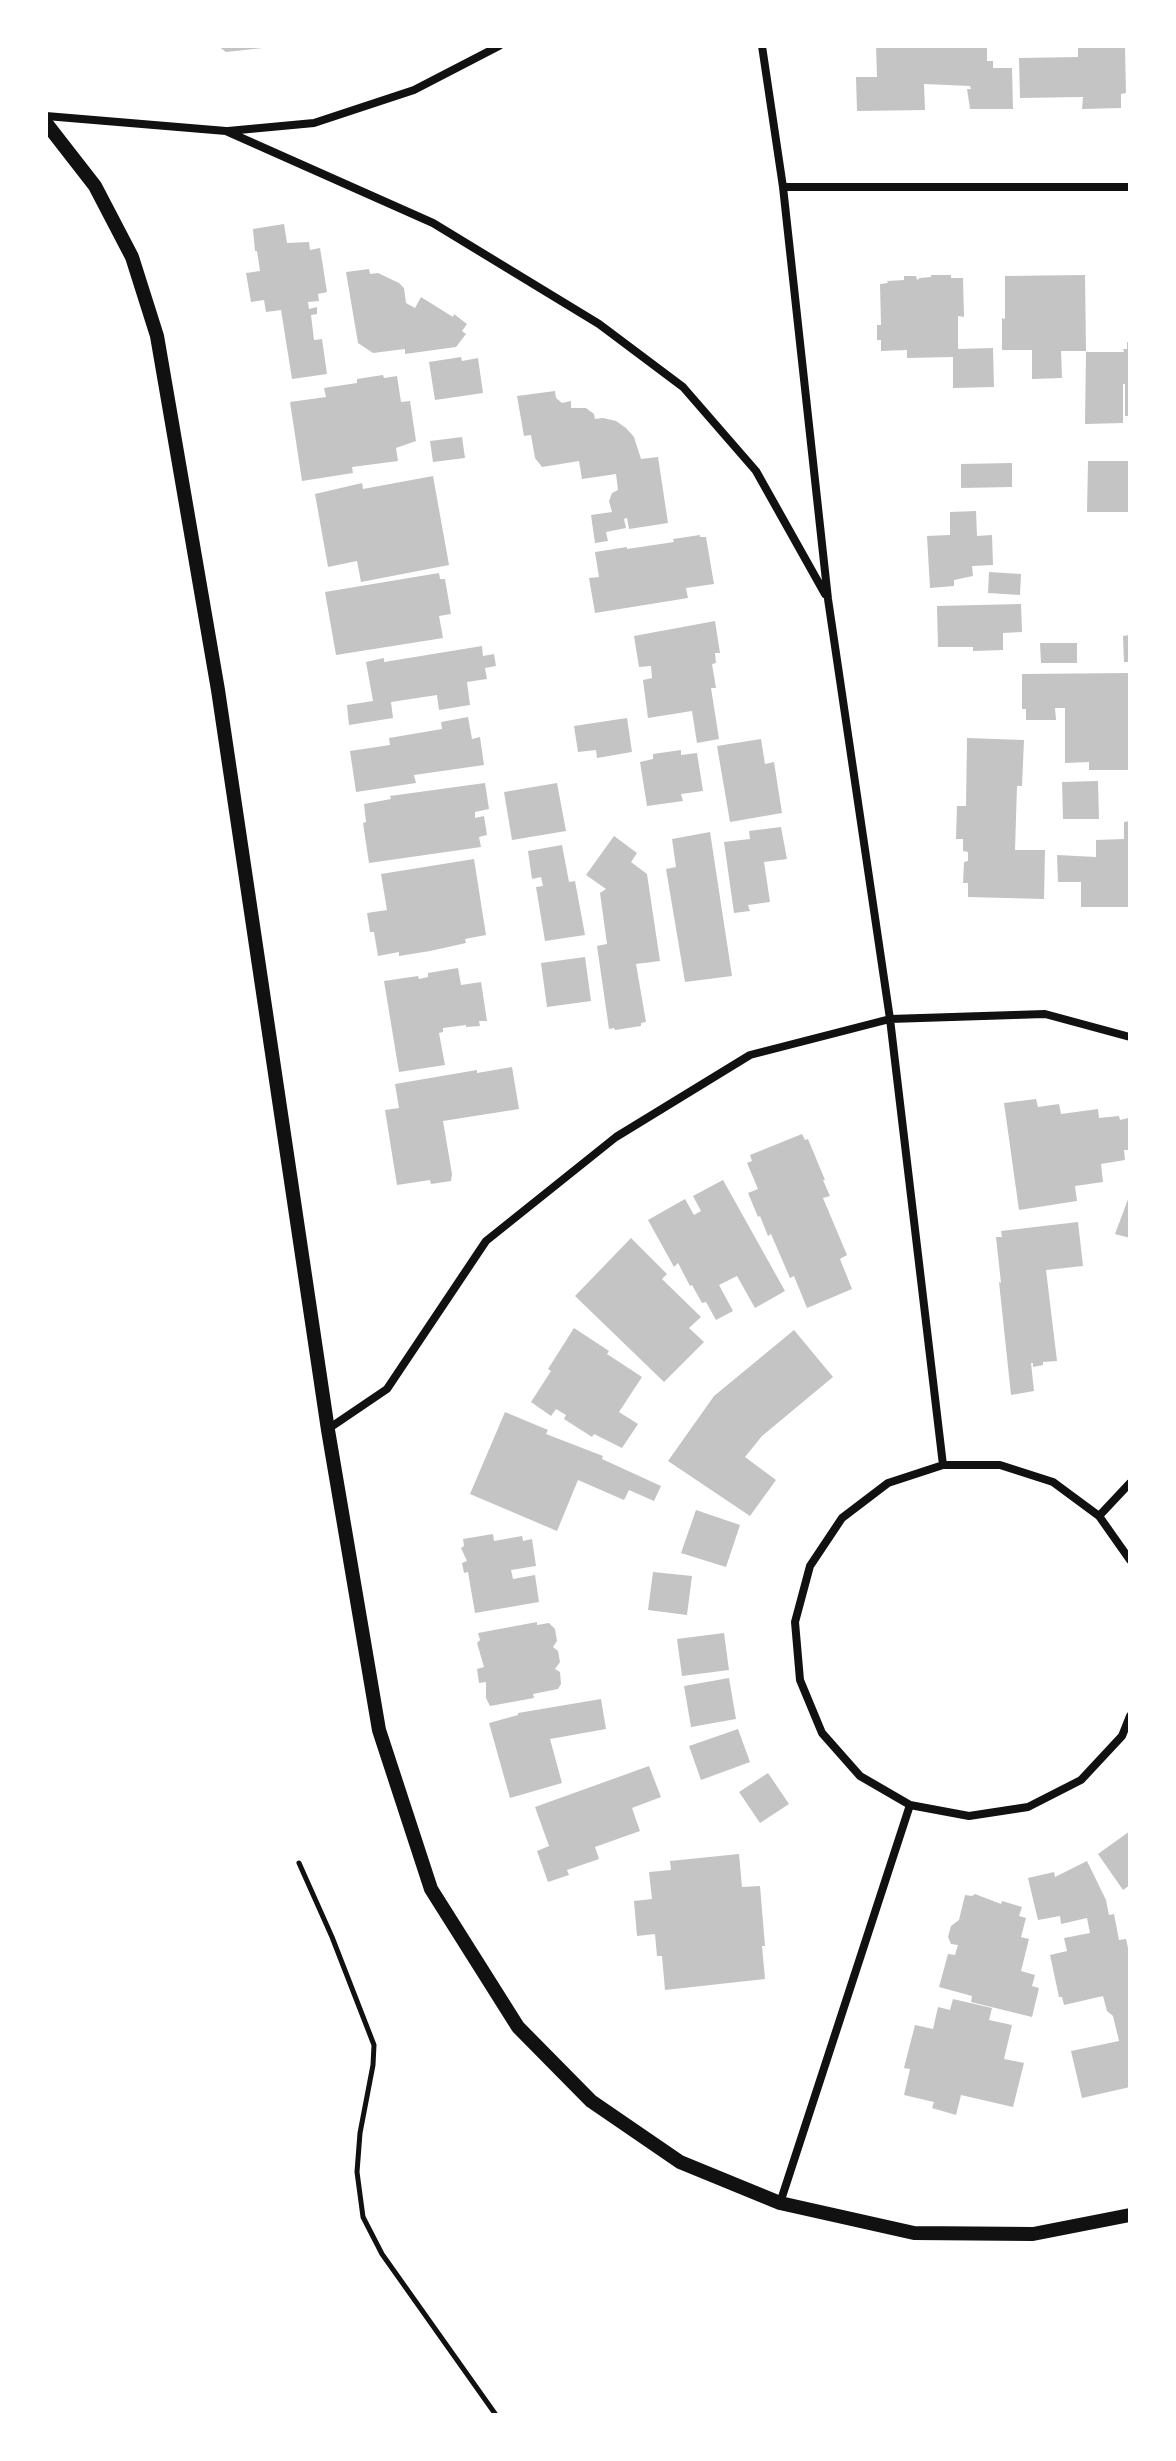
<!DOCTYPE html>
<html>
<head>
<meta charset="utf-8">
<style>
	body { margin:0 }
	#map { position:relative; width:1176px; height:2461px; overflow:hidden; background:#fff; font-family:"Exo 2",sans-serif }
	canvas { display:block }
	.frame { position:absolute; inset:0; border:48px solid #fff; pointer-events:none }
</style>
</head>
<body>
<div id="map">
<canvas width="1176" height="2461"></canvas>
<div class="frame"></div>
</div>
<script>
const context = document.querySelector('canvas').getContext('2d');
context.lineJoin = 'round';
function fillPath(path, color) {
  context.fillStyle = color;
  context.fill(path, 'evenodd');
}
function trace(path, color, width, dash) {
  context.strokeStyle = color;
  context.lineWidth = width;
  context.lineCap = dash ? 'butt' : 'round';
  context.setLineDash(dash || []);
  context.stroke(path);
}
fillPath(new Path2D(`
	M 218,46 L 263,46 L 263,48 L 226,52 Z
	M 876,46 L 987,46 L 987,61 L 993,61 L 993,68 L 1012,68 L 1013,109 L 970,109 L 967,89 L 971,89 L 970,86 L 924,84 L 925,110 L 857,111 L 856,77 L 877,77 Z
	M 1078,46 L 1125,46 L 1126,93 L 1121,94 L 1121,108 L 1082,109 L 1083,97 L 1020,98 L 1019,58 L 1078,57 Z
	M 284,224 L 287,243 L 309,242 L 310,250 L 320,248 L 327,292 L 318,294 L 319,301 L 308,302 L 309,309 L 317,307 L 317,314 L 311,315 L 314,340 L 322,339 L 327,374 L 292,379 L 281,310 L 266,312 L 264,300 L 251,302 L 246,273 L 260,271 L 257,251 L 255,251 L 253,229 Z
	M 369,269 L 370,274 L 378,273 L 399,283 L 404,288 L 406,303 L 415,308 L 421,297 L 453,317 L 454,314 L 467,324 L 462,331 L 466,334 L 456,347 L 405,354 L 405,349 L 373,353 L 358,343 L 346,272 Z
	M 931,275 L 951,275 L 951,278 L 963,278 L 964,317 L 958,316 L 958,349 L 993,348 L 994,387 L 953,388 L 953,357 L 907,358 L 907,350 L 881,351 L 881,340 L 877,340 L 877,325 L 881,325 L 880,284 L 888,283 L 887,281 L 904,280 L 904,276 L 916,276 L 917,280 L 920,278 L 931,277 Z
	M 1085,275 L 1086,351 L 1061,351 L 1062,378 L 1032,379 L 1032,350 L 1002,350 L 1002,318 L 1005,319 L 1005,276 Z
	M 1127,342 L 1130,342 L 1130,416 L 1125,416 L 1125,384 L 1123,384 L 1123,423 L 1085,424 L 1086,352 L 1124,352 L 1123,349 L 1127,349 Z
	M 461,357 L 462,361 L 478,358 L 483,393 L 435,400 L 429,362 Z
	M 383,375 L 384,378 L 397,376 L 401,402 L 410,401 L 416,441 L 396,448 L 398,461 L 352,467 L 353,473 L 302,481 L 290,402 L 326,397 L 324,388 L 357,383 L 357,379 Z
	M 555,391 L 556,398 L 562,403 L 571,401 L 571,408 L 586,408 L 594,414 L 595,419 L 603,418 L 616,421 L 626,428 L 634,437 L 641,459 L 658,457 L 668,523 L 629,529 L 627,518 L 624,519 L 626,528 L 606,532 L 608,541 L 595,543 L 591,515 L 612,512 L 609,501 L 612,493 L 618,490 L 616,474 L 582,479 L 579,461 L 542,467 L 535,458 L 531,435 L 524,436 L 517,396 Z
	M 462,437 L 465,458 L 433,462 L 430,441 Z
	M 1088,461 L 1130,461 L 1130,512 L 1087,512 Z
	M 1012,463 L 1012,487 L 961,488 L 961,464 Z
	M 433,476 L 449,565 L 361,582 L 357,561 L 328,567 L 315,494 L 362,483 L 363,489 Z
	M 976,511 L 977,536 L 992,535 L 993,565 L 972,566 L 973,576 L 954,580 L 954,586 L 930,588 L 927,536 L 950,535 L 950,512 Z
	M 700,535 L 700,537 L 706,537 L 714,584 L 686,588 L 688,598 L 595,613 L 589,578 L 599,577 L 595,552 L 627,547 L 627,549 L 674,542 L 673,539 Z
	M 989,572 L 1021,574 L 1020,595 L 988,593 Z
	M 439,573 L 440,579 L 445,579 L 451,614 L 439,616 L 443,638 L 336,655 L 325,592 Z
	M 1021,604 L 1022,632 L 1003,633 L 1003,650 L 973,651 L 973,647 L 938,647 L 937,606 Z
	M 715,621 L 720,653 L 715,653 L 716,663 L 712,664 L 716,688 L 711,688 L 719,739 L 697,743 L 692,711 L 648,718 L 643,680 L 652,678 L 651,666 L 639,667 L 634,636 Z
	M 1130,635 L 1130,662 L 1124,662 L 1123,636 Z
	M 1040,643 L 1077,643 L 1077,663 L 1041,663 Z
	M 482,646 L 483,656 L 494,654 L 496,666 L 485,668 L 487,679 L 467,682 L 470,705 L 439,710 L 437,695 L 391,702 L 393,718 L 349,725 L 347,705 L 373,701 L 366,662 L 384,658 L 384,662 Z
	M 1130,673 L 1130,770 L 1089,770 L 1089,762 L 1065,763 L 1065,708 L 1055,708 L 1056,720 L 1026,720 L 1026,709 L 1022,709 L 1022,674 Z
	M 468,717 L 472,739 L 480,737 L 484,765 L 414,775 L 416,783 L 356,792 L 350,751 L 390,745 L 389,738 L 442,729 L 441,722 Z
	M 627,718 L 632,752 L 597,758 L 596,750 L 578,752 L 574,726 Z
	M 967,738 L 1024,740 L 1022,786 L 1017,786 L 1015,850 L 1045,850 L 1044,899 L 968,897 L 968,883 L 963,883 L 964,862 L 968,861 L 968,852 L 963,851 L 963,839 L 956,839 L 957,806 L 966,806 Z
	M 761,739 L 765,764 L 774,762 L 782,813 L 730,822 L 717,746 Z
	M 681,750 L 681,755 L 697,753 L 703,791 L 681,794 L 683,801 L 647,806 L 640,762 L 653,759 L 653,754 Z
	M 1098,781 L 1099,819 L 1063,819 L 1062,782 Z
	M 485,783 L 489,809 L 475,812 L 475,818 L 484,816 L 487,835 L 479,837 L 481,847 L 369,863 L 363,823 L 366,822 L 364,804 L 391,799 L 390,796 Z
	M 557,783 L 566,831 L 512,840 L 504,792 Z
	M 1130,821 L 1130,907 L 1081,907 L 1081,882 L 1058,882 L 1057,855 L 1096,857 L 1096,840 L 1124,839 L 1124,822 Z
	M 781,827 L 787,859 L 764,862 L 770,902 L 748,905 L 750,911 L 734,913 L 724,842 L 750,839 L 749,831 Z
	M 710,832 L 732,976 L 685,982 L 666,869 L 676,867 L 672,839 Z
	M 614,836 L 637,853 L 631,862 L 647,874 L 660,961 L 636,964 L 646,1022 L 641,1023 L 641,1026 L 615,1030 L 614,1028 L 609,1029 L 597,946 L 607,944 L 600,893 L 606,889 L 586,875 Z
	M 562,845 L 569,882 L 575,881 L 585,935 L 545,941 L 536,887 L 543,886 L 541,877 L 532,879 L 528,851 Z
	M 474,859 L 486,935 L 465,939 L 466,943 L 430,951 L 399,956 L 399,952 L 378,956 L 374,932 L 370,932 L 367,913 L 387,910 L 381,874 Z
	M 585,957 L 591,1001 L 547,1007 L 541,963 Z
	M 458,968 L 461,985 L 481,982 L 487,1021 L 479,1021 L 480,1026 L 466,1027 L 466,1025 L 443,1028 L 443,1032 L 439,1033 L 445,1065 L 399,1072 L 384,981 L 418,976 L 419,979 L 428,977 L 428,973 Z
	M 512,1067 L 519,1109 L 443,1121 L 452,1174 L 451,1181 L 431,1184 L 430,1180 L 397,1185 L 385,1110 L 399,1108 L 395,1084 L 477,1070 L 477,1073 Z
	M 1036,1099 L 1038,1107 L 1059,1104 L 1061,1114 L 1098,1109 L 1099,1118 L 1119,1116 L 1120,1120 L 1128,1118 L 1130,1150 L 1124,1150 L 1125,1160 L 1101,1164 L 1103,1182 L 1075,1186 L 1077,1201 L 1019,1210 L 1004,1103 Z
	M 802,1134 L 805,1140 L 808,1139 L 825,1180 L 823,1180 L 830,1196 L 823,1198 L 847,1255 L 840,1259 L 852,1289 L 807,1308 L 794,1276 L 790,1278 L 771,1234 L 768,1236 L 760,1216 L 758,1217 L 748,1193 L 758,1189 L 747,1163 L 752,1161 L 750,1155 Z
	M 723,1180 L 785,1291 L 755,1308 L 737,1276 L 719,1285 L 733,1311 L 716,1320 L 706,1302 L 702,1303 L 692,1285 L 690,1286 L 678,1263 L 674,1267 L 648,1220 L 685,1199 L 694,1215 L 701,1211 L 693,1196 Z
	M 1130,1194 L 1130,1238 L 1115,1234 Z
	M 1078,1222 L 1083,1266 L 1046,1270 L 1057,1361 L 1043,1362 L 1043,1365 L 1033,1367 L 1033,1363 L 1031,1363 L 1034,1391 L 1011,1395 L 999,1282 L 1001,1283 L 996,1237 L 1002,1237 L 1001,1231 Z
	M 631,1238 L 667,1274 L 662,1279 L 701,1317 L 689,1328 L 704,1342 L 664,1382 L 575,1296 Z
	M 574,1328 L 609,1351 L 607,1354 L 642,1377 L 619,1412 L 638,1424 L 622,1448 L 594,1434 L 592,1437 L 564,1419 L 566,1415 L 556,1409 L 551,1416 L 531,1402 L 551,1371 L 548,1369 Z
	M 794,1330 L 833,1377 L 762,1436 L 745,1457 L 776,1480 L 750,1516 L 668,1461 L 714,1396 Z
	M 505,1412 L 548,1430 L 546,1434 L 603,1456 L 602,1459 L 661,1486 L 654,1501 L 629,1490 L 624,1500 L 578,1480 L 557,1531 L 470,1494 Z
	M 696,1510 L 740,1525 L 726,1567 L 681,1553 Z
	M 493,1534 L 494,1541 L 522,1536 L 523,1541 L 532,1539 L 536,1566 L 511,1570 L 513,1579 L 535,1575 L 539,1602 L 475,1613 L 468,1572 L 464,1573 L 462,1563 L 467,1561 L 461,1548 L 464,1546 L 463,1539 Z
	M 653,1572 L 692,1576 L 687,1615 L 648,1610 Z
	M 537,1622 L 537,1625 L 549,1623 L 555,1629 L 557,1641 L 553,1647 L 558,1651 L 560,1662 L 555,1669 L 560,1672 L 561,1684 L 558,1689 L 533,1694 L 534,1698 L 490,1706 L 486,1698 L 486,1682 L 479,1683 L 477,1669 L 484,1667 L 477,1643 L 480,1640 L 478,1633 Z
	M 724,1633 L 729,1670 L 682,1676 L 677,1639 Z
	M 729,1678 L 736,1719 L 691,1727 L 684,1686 Z
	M 601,1699 L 606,1729 L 550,1739 L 562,1783 L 510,1798 L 489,1723 L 518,1715 L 518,1713 Z
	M 738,1729 L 750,1762 L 701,1780 L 689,1746 Z
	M 649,1766 L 661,1797 L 632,1808 L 640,1831 L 595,1847 L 599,1859 L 567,1870 L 569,1875 L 548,1882 L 537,1851 L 549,1846 L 535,1807 Z
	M 768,1773 L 789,1804 L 760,1823 L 739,1792 Z
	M 1130,1831 L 1130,1885 L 1123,1890 L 1098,1854 Z
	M 739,1854 L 742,1887 L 760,1886 L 765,1946 L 762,1946 L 765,1979 L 665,1990 L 662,1956 L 657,1956 L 655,1934 L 637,1936 L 634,1901 L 652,1899 L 649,1872 L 671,1870 L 670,1861 Z
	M 1087,1861 L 1106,1900 L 1109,1915 L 1114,1914 L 1119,1940 L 1126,1939 L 1130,1957 L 1130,2087 L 1082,2098 L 1071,2051 L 1119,2041 L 1113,2016 L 1107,2011 L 1103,1996 L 1064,2005 L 1062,1997 L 1059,1997 L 1050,1955 L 1067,1951 L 1064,1938 L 1090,1933 L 1087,1918 L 1061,1924 L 1060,1916 L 1038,1920 L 1028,1878 L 1054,1872 L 1055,1877 Z
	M 975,1894 L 1001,1904 L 1002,1901 L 1022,1907 L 1019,1916 L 1026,1918 L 1021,1937 L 1029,1939 L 1021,1971 L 1035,1975 L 1032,1986 L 1039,1988 L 1032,2017 L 971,2002 L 972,1996 L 939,1987 L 948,1954 L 955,1955 L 958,1945 L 951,1944 L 948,1937 L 951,1926 L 959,1920 L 965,1895 L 972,1896 Z
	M 953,1999 L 992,2008 L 989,2020 L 1012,2025 L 1004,2059 L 1024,2063 L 1013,2107 L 961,2095 L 956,2115 L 932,2108 L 934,2102 L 904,2095 L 910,2069 L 904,2068 L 915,2025 L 933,2029 L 938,2007 L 950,2010 Z`), '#c4c4c4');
trace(new Path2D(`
	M 299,1863 L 332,1937 L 374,2045 L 373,2065 L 360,2133 L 357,2172 L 363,2217 L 382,2254 L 496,2415`), '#111', 5);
trace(new Path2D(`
	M 762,46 L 783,187 L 828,599 L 890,1019 L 943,1465
	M 46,116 L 226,131 L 433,223 L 599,324 L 683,387 L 756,471 L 825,594
	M 228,131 L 314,123 L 414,90 L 499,46
	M 783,187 L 1130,187
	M 328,1429 L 387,1389 L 486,1241 L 616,1137 L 750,1055 L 890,1019 L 1045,1014 L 1130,1037
	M 1099,1516 L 1130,1483
	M 1130,1560 L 1099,1516 L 1053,1482 L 1000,1465 L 943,1465 L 888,1483 L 842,1518 L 810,1566 L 795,1622 L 800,1680 L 822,1733 L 860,1776 L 910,1805 L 969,1816 L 1028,1807 L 1081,1780 L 1122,1736 L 1130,1716
	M 780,2203 L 910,1805`), '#111', 8);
trace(new Path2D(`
	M 46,123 L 95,186 L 132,257 L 157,336 L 218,690 L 328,1430 L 379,1730 L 431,1889 L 518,2027 L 591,2101 L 680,2162 L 780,2203 L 914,2233 L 1033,2234 L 1130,2215`), '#111', 14);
</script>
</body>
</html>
